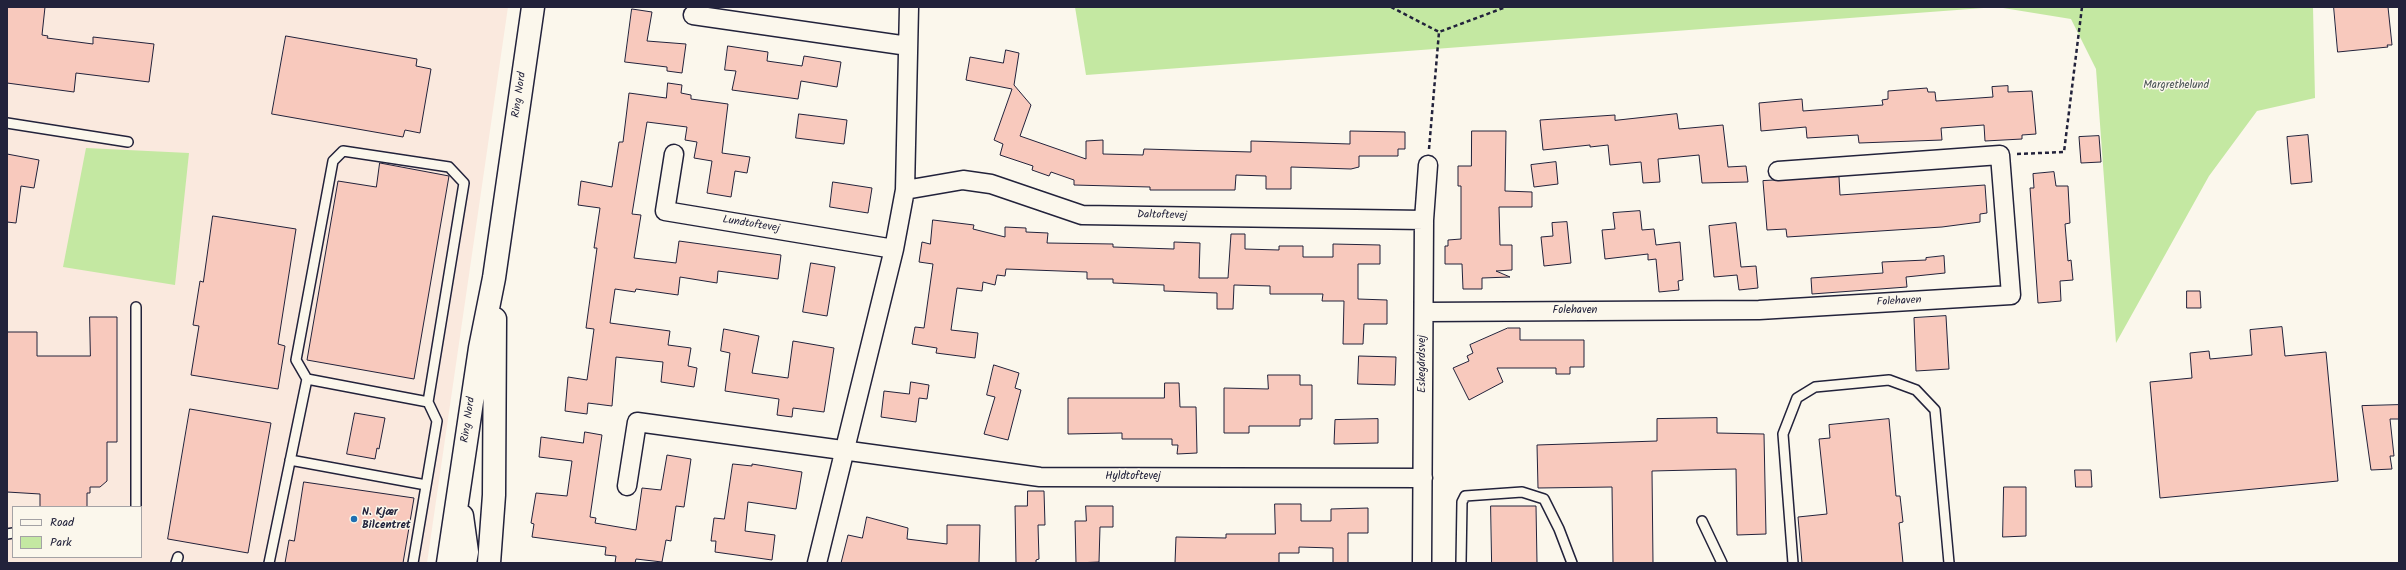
<!DOCTYPE html>
<html>
<head>
<meta charset="utf-8">
<style>
	body { margin:0 }
	#map { position:relative; width:2406px; height:570px; overflow:hidden; background:#fbf7ec; font-family:Kalam,sans-serif }
	canvas { display:block }
	.frame { position:absolute; inset:0; border:8px solid #22223b; pointer-events:none }
	.legend { position:absolute; left:12px; top:506px; width:130px; height:52px; box-sizing:border-box; background:#fbf7ec; border:1px solid #a4a2a5; margin:0; padding:5px 7px; list-style:none; font-size:12px; color:#22223b }
	.legend li { display:flex; align-items:center; gap:8px; height:20px }
	.legend b { width:20px; border:1px solid #a4a2a5 }
</style>
</head>
<body>
<div id="map">
<canvas width="2406" height="570"></canvas>
<div class="frame"></div>
<ul class="legend">
<li><b style="height:5px;background:#fbf7ec"></b>Road</li>
<li><b style="height:11px;background:#c4e8a2"></b>Park</li>
</ul>
</div>
<script>
const context = document.querySelector('canvas').getContext('2d');
context.lineJoin = 'round';
function fillPath(path, color) {
  context.fillStyle = color;
  context.fill(path, 'evenodd');
}
function trace(path, color, width, dash) {
  context.strokeStyle = color;
  context.lineWidth = width;
  context.lineCap = dash ? 'butt' : 'round';
  context.setLineDash(dash || []);
  context.stroke(path);
}
function write(font, color, halo, rows, align = 'center') {
  context.font = font + ' Kalam,sans-serif';
  context.lineWidth = 3;
  context.setLineDash([]);
  context.textBaseline = 'middle';
  context.strokeStyle = halo;
  context.fillStyle = color;
  for (const [text, x, y, turn = 0] of rows) {
    context.save();
    context.translate(x, y);
    context.rotate((+turn || 0) * Math.PI / 180);
    context.textAlign = isNaN(turn) ? turn : align;
    if (halo) context.strokeText(text, 0, 0);
    context.fillText(text, 0, 0);
    context.restore();
  }
}
fillPath(new Path2D(`
	M 7,7 L 508,7 L 427,563 L 7,563 ZM 13,507 L 141,507 L 141,557 L 13,557 Z`), '#fae9de');
fillPath(new Path2D(`
	M 1075,7 L 1997,7 L 1086,75 Z
	M 1997,7 L 2313,7 L 2315,98 L 2257,111 L 2209,176 L 2116,343 L 2096,69 L 2071,19 Z
	M 86,148 L 189,153 L 175,285 L 63,267 Z`), '#c4e8a2');
const building = new Path2D(`
	M 7,7 L 45,7 L 42,35 L 48,36 L 47,38 L 93,44 L 93,37 L 154,44 L 149,82 L 76,73 L 74,92 L 7,83 Z
	M 2334,7 L 2388,7 L 2392,45 L 2387,45 L 2388,47 L 2338,52 Z
	M 632,9 L 652,12 L 647,41 L 686,44 L 682,73 L 667,71 L 667,67 L 625,62 Z
	M 286,36 L 417,59 L 416,66 L 431,69 L 420,133 L 405,130 L 403,137 L 272,114 Z
	M 728,46 L 768,52 L 767,61 L 802,66 L 804,56 L 841,62 L 837,87 L 801,81 L 798,99 L 732,90 L 736,71 L 725,70 Z
	M 1006,50 L 1019,53 L 1014,85 L 1031,105 L 1020,136 L 1086,159 L 1086,141 L 1103,140 L 1103,154 L 1143,155 L 1144,149 L 1251,152 L 1251,141 L 1350,144 L 1350,131 L 1405,132 L 1405,149 L 1398,149 L 1398,156 L 1359,156 L 1359,167 L 1351,169 L 1291,167 L 1291,189 L 1266,189 L 1266,176 L 1236,175 L 1235,190 L 1150,190 L 1150,187 L 1074,185 L 1074,180 L 1051,172 L 1049,176 L 1032,170 L 1033,166 L 1000,155 L 1003,144 L 994,140 L 1012,89 L 966,80 L 970,57 L 1003,63 Z
	M 668,83 L 682,85 L 681,93 L 691,95 L 691,99 L 728,104 L 722,153 L 750,157 L 747,173 L 735,171 L 731,197 L 707,193 L 712,161 L 694,158 L 697,142 L 685,140 L 687,127 L 647,122 L 632,214 L 641,215 L 634,258 L 676,263 L 679,241 L 781,255 L 778,279 L 718,271 L 717,283 L 680,277 L 678,295 L 636,289 L 635,292 L 615,289 L 610,323 L 670,331 L 668,345 L 691,348 L 688,366 L 697,368 L 694,387 L 661,382 L 663,362 L 616,357 L 612,406 L 588,403 L 587,414 L 565,411 L 568,377 L 587,380 L 594,329 L 586,328 L 597,248 L 594,248 L 600,208 L 578,205 L 581,181 L 612,187 L 619,142 L 623,142 L 629,93 L 666,98 Z
	M 2008,86 L 2008,92 L 2032,91 L 2036,134 L 2022,135 L 2022,139 L 1985,141 L 1984,125 L 1941,128 L 1942,140 L 1859,143 L 1858,135 L 1807,138 L 1806,127 L 1761,131 L 1759,103 L 1802,99 L 1803,111 L 1883,105 L 1882,100 L 1888,99 L 1888,91 L 1927,88 L 1928,92 L 1935,92 L 1936,101 L 1993,97 L 1992,87 Z
	M 799,114 L 847,120 L 844,144 L 796,138 Z
	M 1677,114 L 1679,129 L 1723,125 L 1728,167 L 1746,166 L 1748,182 L 1702,183 L 1699,155 L 1658,159 L 1660,182 L 1643,183 L 1641,162 L 1610,165 L 1608,145 L 1590,147 L 1590,145 L 1543,150 L 1540,120 L 1615,115 L 1615,120 Z
	M 1472,131 L 1506,131 L 1505,191 L 1532,192 L 1532,207 L 1499,207 L 1500,245 L 1512,245 L 1512,270 L 1496,271 L 1510,277 L 1482,278 L 1482,289 L 1463,289 L 1462,264 L 1445,264 L 1445,246 L 1448,246 L 1448,240 L 1461,239 L 1461,186 L 1458,186 L 1458,166 L 1471,166 Z
	M 2308,135 L 2312,182 L 2291,184 L 2287,137 Z
	M 2099,136 L 2101,162 L 2081,163 L 2079,137 Z
	M 7,154 L 39,160 L 34,188 L 21,186 L 16,223 L 7,222 Z
	M 1556,162 L 1558,184 L 1534,187 L 1531,165 Z
	M 380,163 L 449,176 L 414,379 L 307,360 L 338,181 L 376,187 Z
	M 2054,172 L 2056,186 L 2068,186 L 2070,223 L 2065,224 L 2068,261 L 2071,260 L 2073,280 L 2060,281 L 2061,301 L 2038,303 L 2030,188 L 2034,188 L 2033,174 Z
	M 1839,177 L 1840,195 L 1985,185 L 1987,213 L 1980,214 L 1980,222 L 1942,227 L 1787,237 L 1786,229 L 1767,230 L 1763,181 Z
	M 833,182 L 872,188 L 868,213 L 830,207 Z
	M 1640,211 L 1642,230 L 1654,229 L 1656,245 L 1680,242 L 1683,280 L 1678,281 L 1679,290 L 1659,292 L 1656,259 L 1648,260 L 1648,254 L 1605,259 L 1602,230 L 1615,229 L 1613,213 Z
	M 213,216 L 296,229 L 278,344 L 285,346 L 278,389 L 191,375 L 199,326 L 193,325 L 200,281 L 203,282 Z
	M 933,220 L 974,225 L 973,229 L 1005,237 L 1005,227 L 1026,228 L 1026,232 L 1048,233 L 1047,243 L 1113,244 L 1113,247 L 1174,249 L 1174,242 L 1200,243 L 1199,278 L 1228,278 L 1231,234 L 1245,234 L 1245,249 L 1279,250 L 1279,246 L 1303,246 L 1303,257 L 1333,257 L 1333,244 L 1380,245 L 1380,264 L 1358,264 L 1358,299 L 1387,300 L 1387,324 L 1364,324 L 1363,344 L 1343,344 L 1344,301 L 1322,301 L 1323,294 L 1270,294 L 1270,286 L 1234,285 L 1233,309 L 1217,309 L 1217,293 L 1164,291 L 1164,285 L 1113,283 L 1113,279 L 1087,279 L 1087,272 L 1006,269 L 1005,276 L 997,275 L 995,285 L 983,282 L 982,291 L 957,288 L 951,330 L 978,333 L 975,358 L 936,353 L 937,348 L 912,344 L 915,327 L 924,328 L 933,264 L 919,262 L 922,242 L 930,244 Z
	M 1567,222 L 1571,263 L 1544,266 L 1541,237 L 1553,236 L 1552,223 Z
	M 1736,223 L 1741,267 L 1756,266 L 1758,288 L 1739,290 L 1737,275 L 1714,277 L 1709,226 Z
	M 1944,256 L 1945,273 L 1906,277 L 1907,287 L 1812,294 L 1811,278 L 1883,273 L 1882,262 L 1926,260 L 1926,258 Z
	M 811,263 L 835,267 L 827,316 L 803,312 Z
	M 2187,291 L 2200,291 L 2201,308 L 2187,308 Z
	M 1946,316 L 1949,369 L 1916,371 L 1914,318 Z
	M 90,317 L 117,317 L 117,442 L 107,442 L 107,481 L 100,487 L 90,487 L 90,493 L 87,493 L 87,507 L 40,507 L 40,494 L 7,492 L 7,332 L 37,332 L 37,356 L 90,356 Z
	M 2282,327 L 2285,356 L 2326,352 L 2338,481 L 2160,498 L 2150,382 L 2192,378 L 2190,353 L 2209,351 L 2210,359 L 2252,355 L 2250,330 Z
	M 1508,328 L 1520,328 L 1520,340 L 1584,340 L 1584,367 L 1570,367 L 1570,374 L 1556,374 L 1556,368 L 1497,368 L 1503,382 L 1469,400 L 1453,368 L 1469,361 L 1467,356 L 1473,353 L 1470,345 Z
	M 724,329 L 759,336 L 752,373 L 788,378 L 793,341 L 834,348 L 824,412 L 793,408 L 792,417 L 777,415 L 779,399 L 725,391 L 730,353 L 721,351 Z
	M 1359,356 L 1396,357 L 1395,385 L 1358,384 Z
	M 994,365 L 1019,373 L 1015,388 L 1021,390 L 1008,440 L 984,434 L 995,397 L 987,395 Z
	M 1268,375 L 1300,375 L 1300,385 L 1312,385 L 1312,419 L 1300,419 L 1300,426 L 1249,426 L 1249,433 L 1224,433 L 1224,388 L 1268,389 Z
	M 911,382 L 929,385 L 927,399 L 919,398 L 916,422 L 881,417 L 884,391 L 909,394 Z
	M 1165,383 L 1179,383 L 1180,407 L 1196,407 L 1197,453 L 1177,454 L 1178,445 L 1172,445 L 1172,439 L 1122,439 L 1122,433 L 1068,434 L 1068,398 L 1164,398 Z
	M 2399,405 L 2399,419 L 2390,419 L 2394,456 L 2390,456 L 2392,469 L 2371,470 L 2362,406 Z
	M 190,409 L 271,423 L 248,553 L 168,539 Z
	M 355,413 L 385,418 L 379,449 L 377,448 L 375,459 L 347,454 Z
	M 1717,418 L 1717,433 L 1764,434 L 1766,534 L 1737,535 L 1736,469 L 1652,471 L 1653,563 L 1613,563 L 1612,487 L 1538,488 L 1537,445 L 1657,441 L 1657,419 Z
	M 1378,419 L 1378,443 L 1334,444 L 1335,420 Z
	M 1889,419 L 1896,496 L 1900,496 L 1903,522 L 1899,523 L 1903,563 L 1802,563 L 1798,517 L 1827,514 L 1819,439 L 1830,438 L 1829,425 Z
	M 585,432 L 602,435 L 590,517 L 596,518 L 595,523 L 636,530 L 642,488 L 661,490 L 667,455 L 691,459 L 684,507 L 676,506 L 671,541 L 666,540 L 662,562 L 636,559 L 635,563 L 615,563 L 616,556 L 605,555 L 606,547 L 532,537 L 534,524 L 531,523 L 536,493 L 567,496 L 572,461 L 539,457 L 541,437 L 583,443 Z
	M 733,464 L 752,466 L 752,464 L 802,472 L 796,509 L 748,502 L 745,531 L 775,535 L 772,560 L 715,552 L 716,541 L 711,541 L 714,518 L 724,519 Z
	M 2075,470 L 2091,470 L 2092,487 L 2076,487 Z
	M 304,482 L 414,498 L 403,563 L 285,563 L 289,540 L 294,541 Z
	M 2004,487 L 2026,487 L 2026,536 L 2003,537 Z
	M 1028,491 L 1044,491 L 1045,525 L 1038,525 L 1039,559 L 1036,560 L 1036,563 L 1016,563 L 1015,506 L 1027,506 Z
	M 1275,504 L 1301,504 L 1301,521 L 1331,521 L 1331,509 L 1368,508 L 1368,533 L 1348,533 L 1348,563 L 1333,563 L 1333,548 L 1299,547 L 1299,553 L 1279,553 L 1279,563 L 1175,563 L 1176,537 L 1226,538 L 1226,534 L 1275,534 Z
	M 1086,506 L 1113,506 L 1113,527 L 1100,527 L 1099,562 L 1076,563 L 1075,521 L 1086,521 Z
	M 1491,506 L 1536,506 L 1537,563 L 1492,563 Z
	M 867,517 L 908,528 L 907,539 L 947,544 L 947,525 L 980,525 L 979,563 L 841,563 L 848,535 L 862,538 Z`);
fillPath(building, '#f8c9bd');
trace(building, '#22223b', 1);
const service = new Path2D(`
	M 7,123 L 128,142
	M 307,379 L 428,402
	M 290,460 L 426,485
	M 136,507 L 136,307
	M 1702,521 L 1722,563
	M 7,534 L 13,533
	M 176,563 L 178,557
	M 269,563 L 307,379 L 296,360 L 333,161 L 343,151 L 449,167 L 464,183 L 428,402 L 437,421 L 413,563
	M 1461,563 L 1462,502 L 1465,496 L 1522,492 L 1544,499 L 1559,529 L 1572,563
	M 1793,563 L 1783,434 L 1797,398 L 1815,387 L 1889,380 L 1916,390 L 1935,410 L 1949,563`);
const minor = new Path2D(`
	M 693,15 L 908,46
	M 674,154 L 665,211 L 894,249
	M 905,190 L 963,180 L 991,184 L 1082,215 L 1424,220
	M 1424,312 L 1759,310 L 2011,295 L 2000,155 L 1778,171
	M 627,486 L 637,422 L 1040,477 L 1423,478
	M 817,563 L 894,249 L 905,190 L 909,7
	M 1422,563 L 1424,220 L 1428,165`);
const secondary = new Path2D(`
	M 462,516 L 467,552 L 465,563
	M 448,563 L 480,348 L 494,278 L 533,7
	M 489,563 L 494,495 L 495,319`);
trace(service, '#22223b', 12);
trace(minor, '#22223b', 21);
trace(secondary, '#22223b', 25);
trace(new Path2D(`
	M 1391,7 L 1439,32
	M 1429,149 L 1439,32 L 1506,7
	M 2017,154 L 2064,152 L 2082,7`), '#22223b', 2.5, [4, 3]);
trace(service, '#fbf7ec', 9);
trace(minor, '#fbf7ec', 18);
trace(secondary, '#fbf7ec', 22);
for (const [x, y, r, color] of [
	[354,519,4,"#1f6fb2"]
]) {
  const dot = new Path2D();
  dot.arc(x, y, r, 0, 2 * Math.PI);
  context.fillStyle = color;
  context.fill(dot);
  trace(dot, '#fbf7ec', 1.5);
}
write('11px', '#4a5455', '#fbf7ec', [
	["Margrethelund",2176,86]
]);
write('11px', '#22223b', '#fbf7ec', [
	["Ring Nord",520,95,-82],
	["Daltoftevej",1162,216,1],
	["Lundtoftevej",751,225,9],
	["Folehaven",1899,302,-3],
	["Folehaven",1575,311],
	["Eskegårdsvej",1423,364,-90],
	["Ring Nord",469,420,-82],
	["Hyldtoftevej",1133,477]
]);
write('bold 11px', '#22223b', '#fbf7ec', [
	["N. Kjær",362,513],
	["Bilcentret",362,526]
], 'left');
</script>
</body>
</html>
